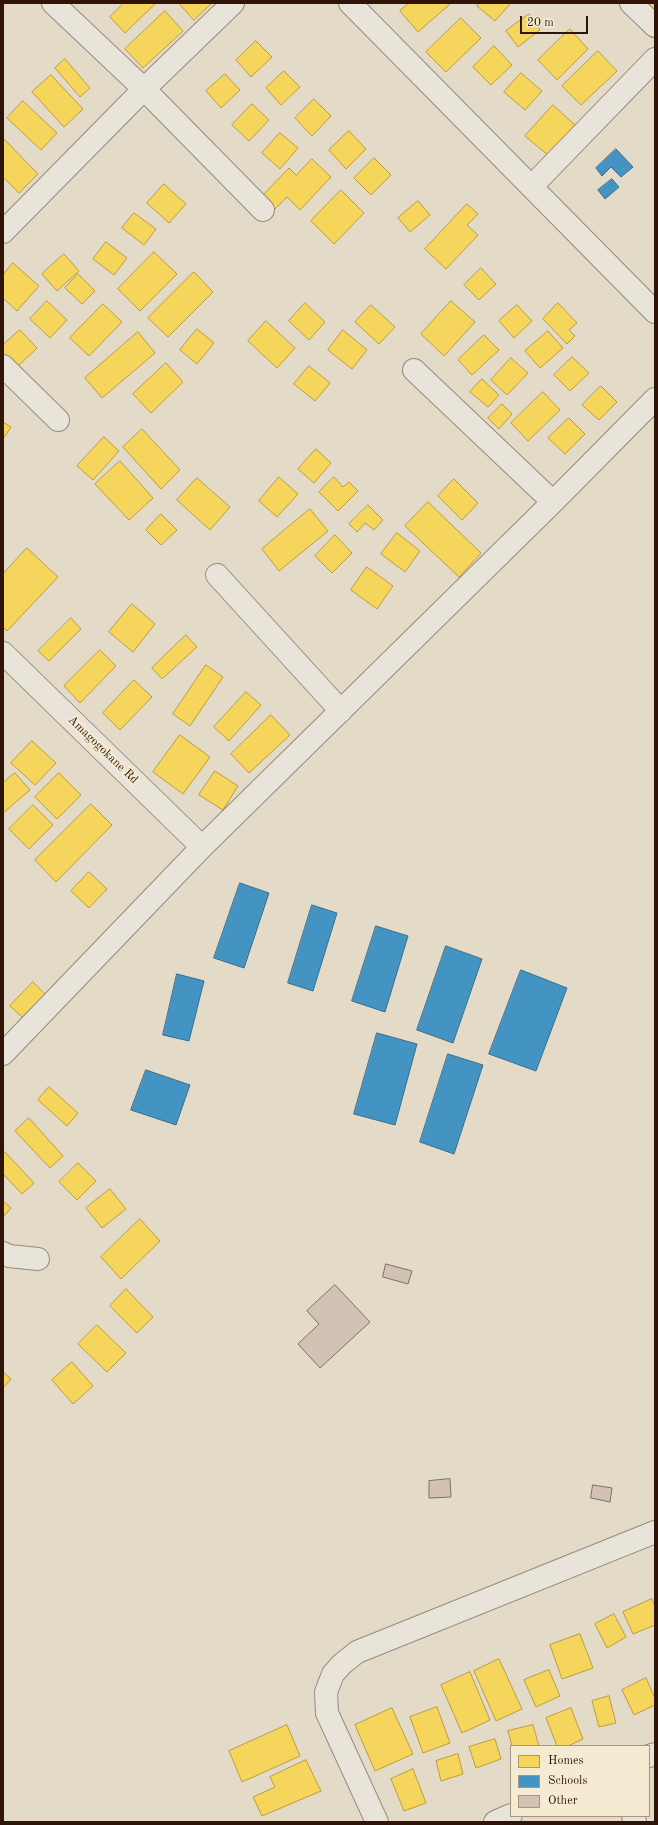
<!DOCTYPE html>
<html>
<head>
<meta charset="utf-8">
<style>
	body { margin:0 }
	#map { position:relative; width:658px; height:1825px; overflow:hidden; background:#e3dbc7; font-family:"Old Standard TT",serif }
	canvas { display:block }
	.frame { position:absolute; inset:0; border:4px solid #2f1407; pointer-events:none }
	.legend { position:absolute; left:510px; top:1745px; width:140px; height:72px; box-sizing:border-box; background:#f5ebd2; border:1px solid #a69581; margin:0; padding:5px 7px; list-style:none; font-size:12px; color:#2f1407 }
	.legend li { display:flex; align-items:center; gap:8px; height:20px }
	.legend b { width:20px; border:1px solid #a69581 }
	.scale { position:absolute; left:520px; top:16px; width:68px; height:18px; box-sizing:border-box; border:2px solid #2f1407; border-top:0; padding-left:5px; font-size:12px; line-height:14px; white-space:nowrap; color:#2f1407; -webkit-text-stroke:3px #f5ebd2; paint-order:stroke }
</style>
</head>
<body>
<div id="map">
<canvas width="658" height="1825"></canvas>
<div class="frame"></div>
<ul class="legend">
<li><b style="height:11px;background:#f6d55c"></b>Homes</li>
<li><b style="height:11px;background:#4393c3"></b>Schools</li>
<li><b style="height:11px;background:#d3c2b4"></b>Other</li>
</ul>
<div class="scale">20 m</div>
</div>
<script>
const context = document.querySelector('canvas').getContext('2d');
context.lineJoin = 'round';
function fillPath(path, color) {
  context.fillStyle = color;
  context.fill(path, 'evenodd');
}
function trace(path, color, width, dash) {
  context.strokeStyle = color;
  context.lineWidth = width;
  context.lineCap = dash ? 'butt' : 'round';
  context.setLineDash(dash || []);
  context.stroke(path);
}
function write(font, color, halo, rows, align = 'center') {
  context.font = font + ' "Old Standard TT",serif';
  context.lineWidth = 4;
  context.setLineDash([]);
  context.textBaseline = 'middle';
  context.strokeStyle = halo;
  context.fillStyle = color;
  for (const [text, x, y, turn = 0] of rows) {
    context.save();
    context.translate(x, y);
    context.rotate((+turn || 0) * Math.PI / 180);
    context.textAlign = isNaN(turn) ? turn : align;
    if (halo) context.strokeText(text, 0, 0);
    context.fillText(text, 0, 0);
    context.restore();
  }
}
const homes = new Path2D(`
	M 124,3 L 156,3 L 125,33 L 110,17 Z
	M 179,3 L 212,3 L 194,20 Z
	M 409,3 L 449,3 L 450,4 L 418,32 L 400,11 Z
	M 480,3 L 511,3 L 495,21 L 477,6 Z
	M 639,3 L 655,3 L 655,18 Z
	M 165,11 L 183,31 L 143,68 L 125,49 Z
	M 529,14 L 540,30 L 518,47 L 506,31 Z
	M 461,18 L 481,38 L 446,72 L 426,52 Z
	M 570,29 L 588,49 L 557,80 L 538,60 Z
	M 256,41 L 272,57 L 251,77 L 236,60 Z
	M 494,46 L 512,65 L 491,85 L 473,67 Z
	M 598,51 L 617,71 L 581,105 L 562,86 Z
	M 65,59 L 90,88 L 80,97 L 55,68 Z
	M 284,71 L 300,87 L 281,105 L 266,88 Z
	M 521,73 L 542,91 L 525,110 L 504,92 Z
	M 225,74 L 240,90 L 221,108 L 206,91 Z
	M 51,75 L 83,109 L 64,127 L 32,92 Z
	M 314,99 L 331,116 L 312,136 L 295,118 Z
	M 23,101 L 57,133 L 41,150 L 7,118 Z
	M 252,104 L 269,120 L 249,141 L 232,125 Z
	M 553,105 L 575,125 L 549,156 L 525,136 Z
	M 349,131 L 366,149 L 346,169 L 329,150 Z
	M 280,133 L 298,148 L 280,169 L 262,153 Z
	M 3,138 L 38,174 L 19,193 L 3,177 Z
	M 374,158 L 391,175 L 371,195 L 354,178 Z
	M 312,159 L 331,177 L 300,210 L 287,197 L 272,212 L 259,199 L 289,168 L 296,175 Z
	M 164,184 L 186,204 L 169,223 L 147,203 Z
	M 341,190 L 364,213 L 334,244 L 311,221 Z
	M 418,201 L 430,215 L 410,232 L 398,218 Z
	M 467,204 L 478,214 L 467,225 L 478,235 L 446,269 L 425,249 Z
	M 134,213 L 156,229 L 144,245 L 122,228 Z
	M 106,242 L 127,258 L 114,275 L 93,259 Z
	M 154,252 L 177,274 L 140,311 L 118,289 Z
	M 64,254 L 79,271 L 57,291 L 42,274 Z
	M 13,263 L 39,286 L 17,311 L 3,298 L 3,275 Z
	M 481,268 L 496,284 L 479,300 L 464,285 Z
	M 194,272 L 213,292 L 168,337 L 148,318 Z
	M 78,274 L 95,291 L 82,304 L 65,288 Z
	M 47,301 L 67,320 L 50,338 L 30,319 Z
	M 451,301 L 475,322 L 444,356 L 421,334 Z
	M 305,303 L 325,322 L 309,340 L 289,321 Z
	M 558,303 L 577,323 L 569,330 L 575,336 L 567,344 L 543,319 Z
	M 103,304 L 122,322 L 89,356 L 70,338 Z
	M 371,305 L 395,327 L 379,344 L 355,322 Z
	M 517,305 L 532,321 L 514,338 L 499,321 Z
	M 266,321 L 295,348 L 277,368 L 248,341 Z
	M 197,329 L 214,343 L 197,364 L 180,350 Z
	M 20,330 L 37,348 L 14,370 L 3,358 L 3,345 Z
	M 343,330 L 367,350 L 352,369 L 328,350 Z
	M 548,331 L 563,348 L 540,368 L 525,351 Z
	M 138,332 L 155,353 L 102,398 L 85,378 Z
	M 484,335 L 499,350 L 472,375 L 458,360 Z
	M 572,357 L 589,373 L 570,391 L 554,375 Z
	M 511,358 L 528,373 L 507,395 L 491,380 Z
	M 166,363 L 183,382 L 151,413 L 133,394 Z
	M 309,366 L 330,383 L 315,401 L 294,384 Z
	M 482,379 L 499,395 L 488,407 L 470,392 Z
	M 601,386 L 617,402 L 599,420 L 582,405 Z
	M 543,392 L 560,410 L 528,441 L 511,423 Z
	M 502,404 L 512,414 L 499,429 L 488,418 Z
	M 569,418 L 585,434 L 565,454 L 548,438 Z
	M 3,422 L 11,427 L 3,439 Z
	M 142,429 L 180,470 L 161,489 L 123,447 Z
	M 104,437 L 119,451 L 93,480 L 77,466 Z
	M 316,449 L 331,463 L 314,483 L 298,469 Z
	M 120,461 L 153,498 L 129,520 L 95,484 Z
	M 279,477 L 298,494 L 277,517 L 259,501 Z
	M 334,477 L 343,487 L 349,482 L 358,491 L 338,511 L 319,492 Z
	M 197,478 L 230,507 L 210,530 L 177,500 Z
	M 454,479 L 478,503 L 462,520 L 438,496 Z
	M 428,502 L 481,553 L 459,577 L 405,526 Z
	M 368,505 L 383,520 L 374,530 L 365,523 L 357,532 L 349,524 Z
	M 310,509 L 328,531 L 279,571 L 262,549 Z
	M 161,514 L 177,530 L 161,545 L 146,530 Z
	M 397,533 L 420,551 L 405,572 L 381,554 Z
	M 335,535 L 352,553 L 332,573 L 315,556 Z
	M 27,548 L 58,577 L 7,631 L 3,627 L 3,574 Z
	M 367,567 L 393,586 L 377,609 L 351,590 Z
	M 132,604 L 155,624 L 133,652 L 109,632 Z
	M 71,618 L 81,629 L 49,661 L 38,651 Z
	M 186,635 L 197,647 L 162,679 L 152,668 Z
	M 100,650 L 116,666 L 80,703 L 64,686 Z
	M 206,665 L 223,677 L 190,726 L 173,714 Z
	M 134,680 L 152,697 L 120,730 L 103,713 Z
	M 246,692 L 261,705 L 229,741 L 214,727 Z
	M 271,715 L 290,735 L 249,773 L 231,754 Z
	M 180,735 L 210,757 L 183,794 L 153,772 Z
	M 32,741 L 56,763 L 35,785 L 11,763 Z
	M 215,771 L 238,786 L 223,810 L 199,795 Z
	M 15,773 L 30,790 L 3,813 L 3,783 Z
	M 59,773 L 81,795 L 57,819 L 35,797 Z
	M 91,804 L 112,825 L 56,882 L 35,860 Z
	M 33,805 L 53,825 L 29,849 L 9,829 Z
	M 89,872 L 107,889 L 89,908 L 71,891 Z
	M 33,982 L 46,995 L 23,1018 L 10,1006 Z
	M 49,1087 L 78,1113 L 67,1126 L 38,1100 Z
	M 29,1118 L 63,1156 L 50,1168 L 15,1131 Z
	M 5,1152 L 34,1183 L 22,1194 L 3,1174 L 3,1154 Z
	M 78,1163 L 96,1181 L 77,1200 L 59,1182 Z
	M 110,1189 L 126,1209 L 102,1228 L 86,1208 Z
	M 3,1201 L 11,1208 L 3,1217 Z
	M 140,1219 L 160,1241 L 121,1279 L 101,1257 Z
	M 126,1289 L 153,1317 L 137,1333 L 110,1306 Z
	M 97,1325 L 126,1353 L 107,1372 L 78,1344 Z
	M 72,1362 L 93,1386 L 73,1404 L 52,1380 Z
	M 3,1372 L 11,1379 L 3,1388 Z
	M 652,1599 L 655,1607 L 655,1625 L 633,1634 L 623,1612 Z
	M 614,1614 L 626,1637 L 607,1648 L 595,1624 Z
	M 580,1634 L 593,1668 L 562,1679 L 550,1645 Z
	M 499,1659 L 522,1709 L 496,1721 L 474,1671 Z
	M 549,1670 L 560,1696 L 536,1707 L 524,1680 Z
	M 470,1672 L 490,1720 L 462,1733 L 441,1685 Z
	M 646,1678 L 655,1698 L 655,1705 L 634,1715 L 622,1690 Z
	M 609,1696 L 616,1723 L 599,1727 L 592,1701 Z
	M 437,1707 L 450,1743 L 423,1753 L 410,1717 Z
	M 392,1708 L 413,1754 L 375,1771 L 355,1725 Z
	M 571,1708 L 583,1739 L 568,1746 L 557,1746 L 546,1718 Z
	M 287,1725 L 300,1756 L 242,1782 L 229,1751 Z
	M 533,1725 L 539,1746 L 512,1746 L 508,1731 Z
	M 495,1739 L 501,1759 L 476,1768 L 469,1747 Z
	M 458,1754 L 463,1774 L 441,1781 L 436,1761 Z
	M 306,1760 L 321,1791 L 262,1816 L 253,1797 L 275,1787 L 270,1777 Z
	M 413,1769 L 426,1803 L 404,1811 L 391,1779 Z`);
fillPath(homes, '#f6d55c');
trace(homes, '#ba9b42', 1);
const schools = new Path2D(`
	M 616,149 L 633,167 L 621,177 L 611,167 L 602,176 L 596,168 Z
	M 612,179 L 619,187 L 605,199 L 598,190 Z
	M 240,883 L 269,893 L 244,968 L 214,958 Z
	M 312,905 L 337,913 L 313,991 L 288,983 Z
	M 376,926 L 408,936 L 385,1012 L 352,1001 Z
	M 446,946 L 482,959 L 453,1043 L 417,1030 Z
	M 521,970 L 567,988 L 536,1071 L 489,1054 Z
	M 177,974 L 204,981 L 189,1041 L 163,1035 Z
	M 377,1033 L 417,1044 L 395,1125 L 354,1114 Z
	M 448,1054 L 483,1065 L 454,1154 L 420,1142 Z
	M 146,1070 L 190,1085 L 176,1125 L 131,1110 Z`);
fillPath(schools, '#4393c3');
trace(schools, '#3d6d8b', 1);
const building = new Path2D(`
	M 386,1264 L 412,1271 L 408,1284 L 383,1277 Z
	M 335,1285 L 370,1322 L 320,1368 L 298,1344 L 319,1324 L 307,1311 Z
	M 450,1479 L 451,1497 L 429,1498 L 429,1481 Z
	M 593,1485 L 612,1488 L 610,1502 L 591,1498 Z`);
fillPath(building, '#d3c2b4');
trace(building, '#797065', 1);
const minor = new Path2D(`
	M 53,3 L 144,89 L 263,210
	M 350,3 L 655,312
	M 631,3 L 655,26
	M 532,186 L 655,59
	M 3,232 L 144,89 L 233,3
	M 3,366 L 58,420
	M 414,370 L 553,502
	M 217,575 L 341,711
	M 3,653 L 202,847
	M 3,1054 L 202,847 L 553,502 L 655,399
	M 3,1253 L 9,1256 L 38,1259
	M 649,1756 L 655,1754
	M 633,1816 L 635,1822
	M 377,1822 L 327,1713 L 326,1692 L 333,1674 L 342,1664 L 357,1652 L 655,1532
	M 495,1822 L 511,1815`);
trace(minor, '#938b7e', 24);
trace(minor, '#e9e4da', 22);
write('12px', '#2f1407', '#f5ebd2', [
	["Amagogokane Rd",103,750,44]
]);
</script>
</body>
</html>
